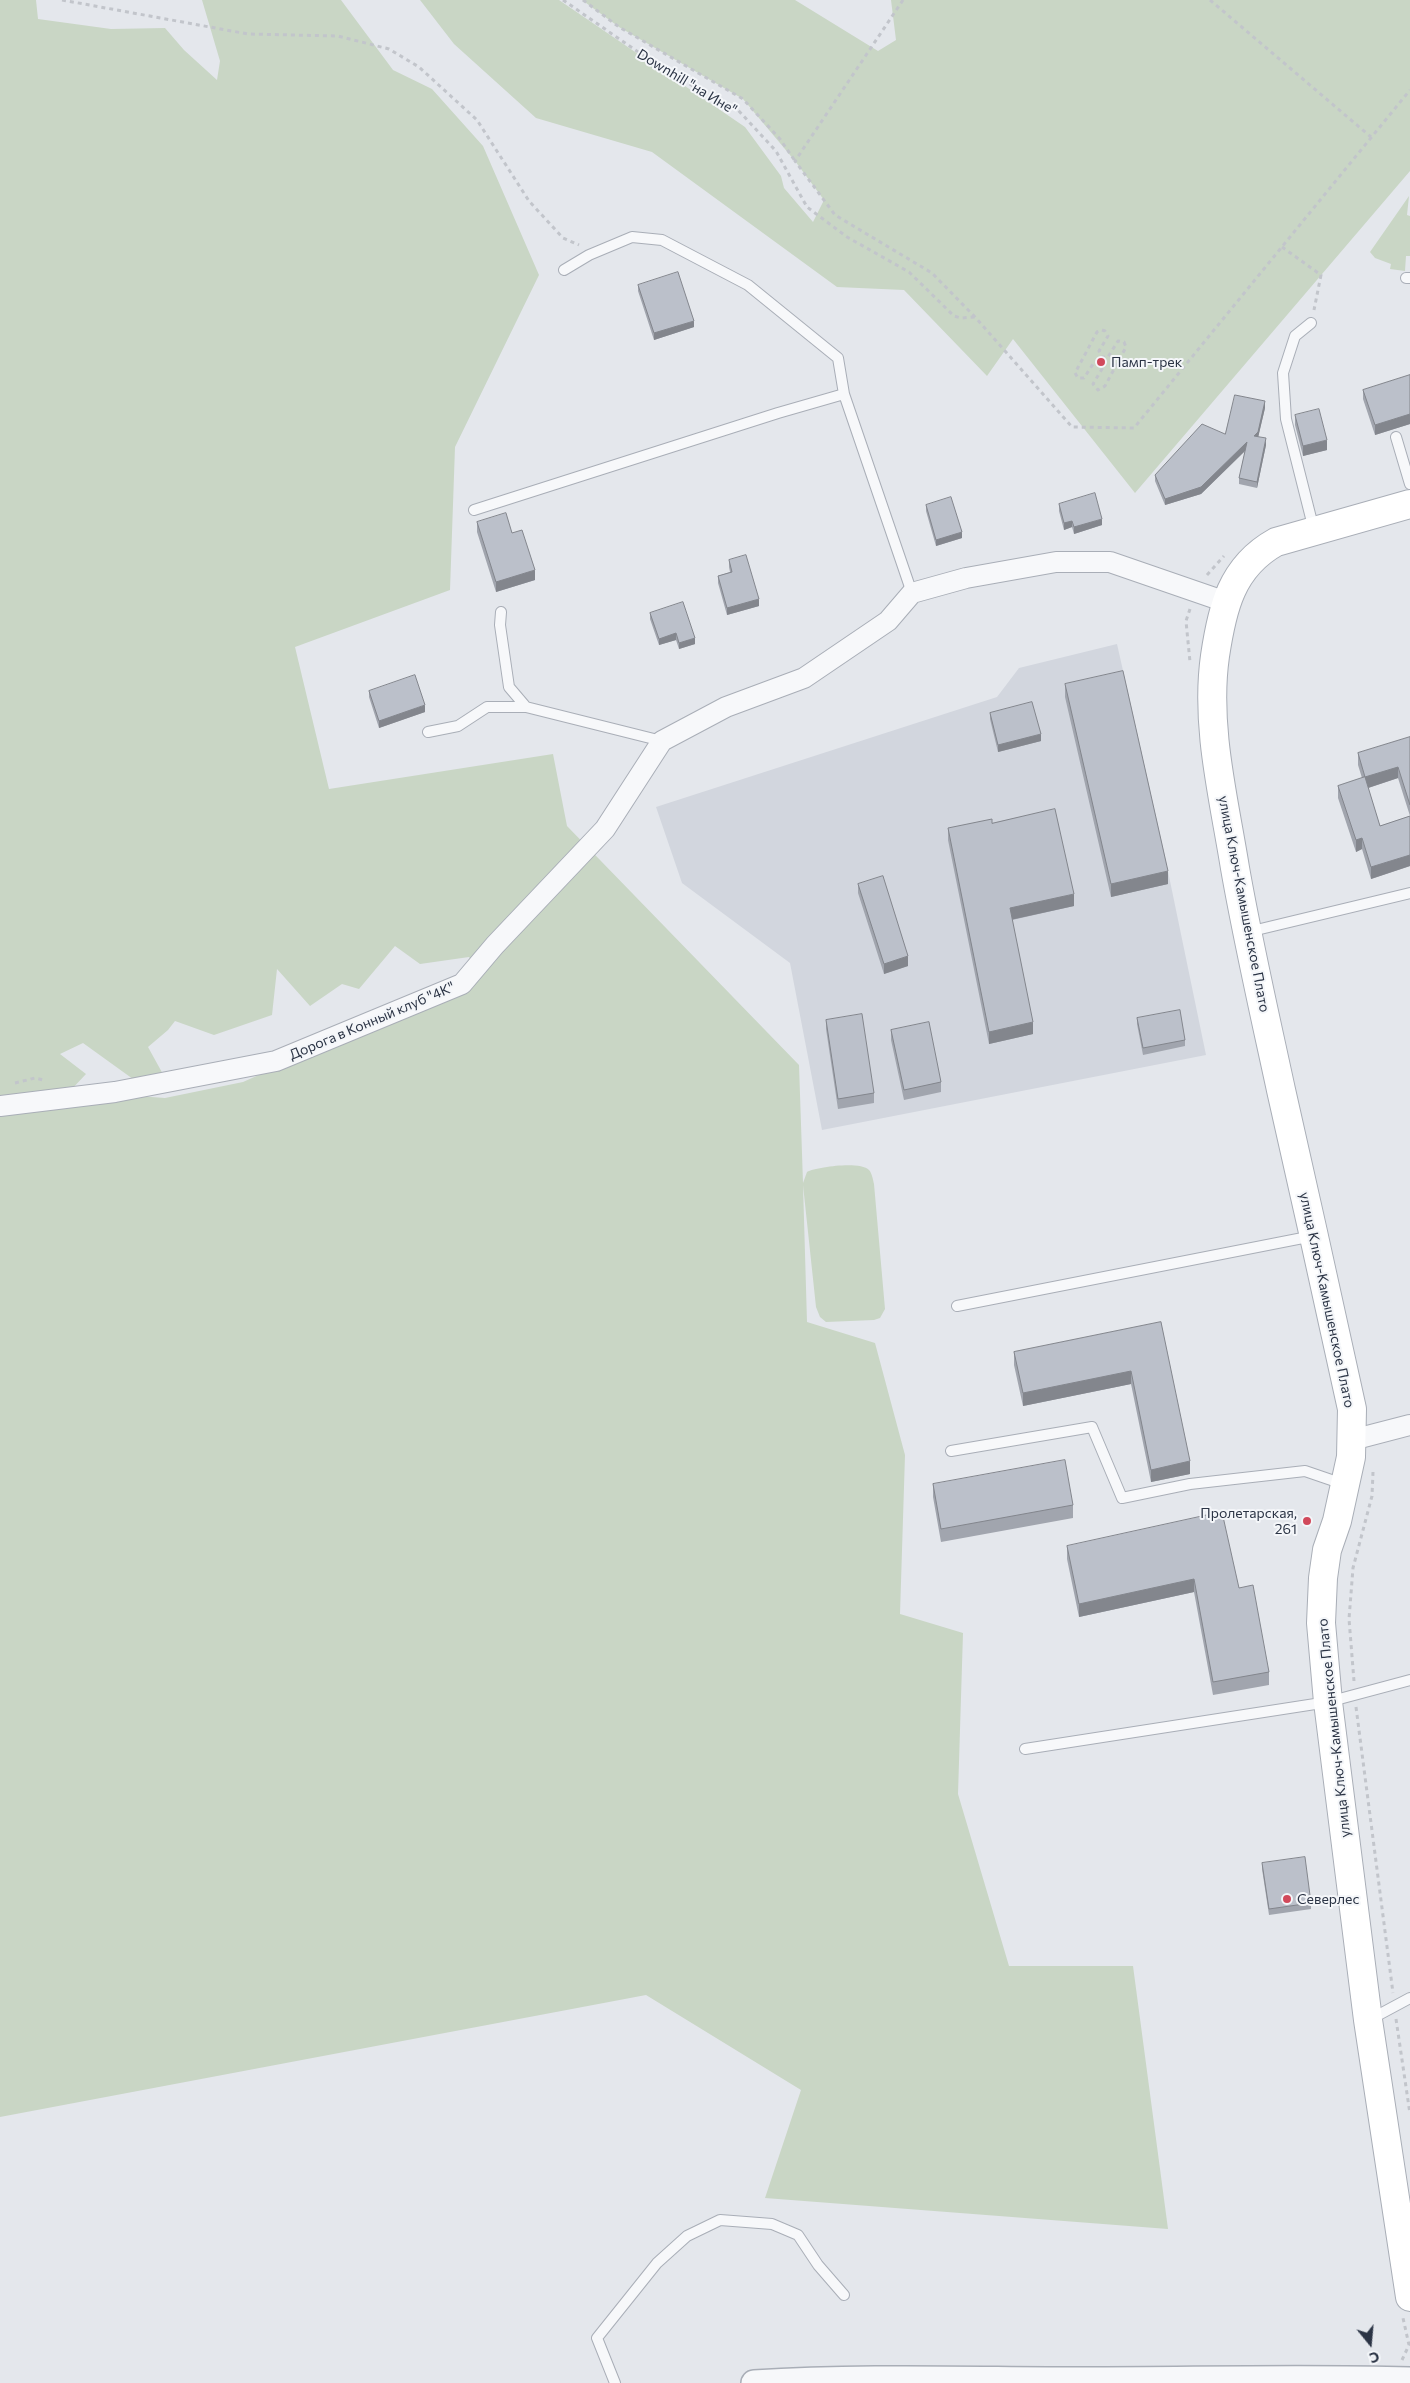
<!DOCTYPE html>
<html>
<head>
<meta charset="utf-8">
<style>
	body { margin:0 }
	#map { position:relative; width:1410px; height:2383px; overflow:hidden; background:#e4e7ec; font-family:Commissioner,sans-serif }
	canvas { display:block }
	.north { position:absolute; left:1345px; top:2318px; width:50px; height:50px; -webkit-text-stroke:4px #f4f6f9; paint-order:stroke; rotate:163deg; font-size:14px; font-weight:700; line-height:20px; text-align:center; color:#2b3445 }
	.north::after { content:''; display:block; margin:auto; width:18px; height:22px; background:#2b3445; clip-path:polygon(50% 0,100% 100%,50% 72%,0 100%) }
</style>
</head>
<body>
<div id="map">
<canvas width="1410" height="2383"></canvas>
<div class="north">С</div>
</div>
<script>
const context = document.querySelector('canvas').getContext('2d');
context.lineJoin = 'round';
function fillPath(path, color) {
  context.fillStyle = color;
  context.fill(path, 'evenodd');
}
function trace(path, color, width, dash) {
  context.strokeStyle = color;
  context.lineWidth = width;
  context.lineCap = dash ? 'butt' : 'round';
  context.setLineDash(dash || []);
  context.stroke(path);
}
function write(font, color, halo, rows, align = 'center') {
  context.font = font + ' Commissioner,sans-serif';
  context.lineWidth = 4;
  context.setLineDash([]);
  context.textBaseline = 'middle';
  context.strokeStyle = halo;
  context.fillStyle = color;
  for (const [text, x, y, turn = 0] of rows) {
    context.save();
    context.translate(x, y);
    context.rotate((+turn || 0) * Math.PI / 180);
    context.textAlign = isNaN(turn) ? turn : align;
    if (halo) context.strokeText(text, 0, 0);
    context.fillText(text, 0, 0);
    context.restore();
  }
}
fillPath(new Path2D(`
	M 1117,644 L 1164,852 L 1206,1055 L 822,1130 L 790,963 L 682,883 L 656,807 L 997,697 L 1019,668 Z`), '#d2d6de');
fillPath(new Path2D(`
	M 0,0 L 36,0 L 38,19 L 111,29 L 165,28 L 184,50 L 217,80 L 220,61 L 202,0 L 341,0 L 393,70 L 432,89 L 483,146 L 539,275 L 455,447 L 450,590 L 295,647 L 329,789 L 553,754 L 567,826 L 799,1065 L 803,1183 L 807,1172 C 817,1167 860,1161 869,1170 C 872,1173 873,1180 874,1184 L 885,1309 L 880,1318 L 874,1320 L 826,1322 L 820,1317 L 816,1307 L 803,1185 L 807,1322 L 875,1343 L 905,1455 L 900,1614 L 963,1633 L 958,1794 L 1009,1966 L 1133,1966 L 1168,2229 L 765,2198 L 801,2090 L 646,1995 L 0,2117 ZM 395,946 L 420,964 L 469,957 L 480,977 L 243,1082 L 165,1098 L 70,1091 L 86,1074 L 60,1054 L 83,1043 L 151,1092 L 164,1076 L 148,1047 L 168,1030 L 175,1021 L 214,1035 L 272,1015 L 277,969 L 310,1006 L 342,984 L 359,989 Z
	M 420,0 L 559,0 L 745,127 L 781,176 L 784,188 L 813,222 L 824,200 L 795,161 L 743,99 L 619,27 L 582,0 L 795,0 L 878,51 L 896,40 L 891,0 L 1410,0 L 1410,171 L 1135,493 L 1013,339 L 987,376 L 904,290 L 837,287 L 652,152 L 536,118 L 454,44 Z
	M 1409,196 L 1407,215 L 1410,216 L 1410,256 L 1406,256 L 1405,271 L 1390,269 L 1391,264 L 1375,258 L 1370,252 Z`), '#c9d6c5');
const service = new Path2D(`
	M 564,270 L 589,255 L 632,237 L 662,240 L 748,285 L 838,358 L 844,394
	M 1406,278 L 1410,278
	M 1311,323 L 1295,336 L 1283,373 L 1286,419 L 1314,530
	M 1396,437 L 1410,484
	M 474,510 L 778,413 L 844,394 L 912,593
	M 501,612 L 500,625 L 509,687 L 526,707 L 662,741
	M 428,732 L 458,726 L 487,707 L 526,707
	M 1248,932 L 1410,893
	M 957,1306 L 1313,1236
	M 951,1451 L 1092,1427 L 1122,1498 L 1190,1484 L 1305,1471 L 1343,1484
	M 1025,1749 L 1328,1702 L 1410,1680
	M 1369,2020 L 1410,1998
	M 615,2383 L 597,2338 L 657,2263 L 687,2236 L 720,2220 L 772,2224 L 798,2235 L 818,2265 L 844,2295`);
const minor = new Path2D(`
	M 0,1106 L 115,1092 L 276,1061 L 462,984 L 495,945 L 605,829 L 662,741 L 726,707 L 804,678 L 888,621 L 912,593 L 966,578 L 1056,562 L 1110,562 L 1226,602
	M 1352,1440 L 1410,1425`);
const tertiary = new Path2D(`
	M 754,2383 C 864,2376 975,2380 1085,2380 C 1194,2380 1302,2377 1410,2380`);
const secondary = new Path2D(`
	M 1410,504 L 1276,542 C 1231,567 1222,609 1215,656 C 1205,726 1224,799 1235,868 C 1248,942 1265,1016 1281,1090 C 1305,1196 1329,1303 1352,1409 L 1351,1457 L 1337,1521 L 1327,1550 L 1323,1578 L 1321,1623 L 1328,1702 L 1368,2020 L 1410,2297`);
trace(service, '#a9aeb7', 12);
trace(minor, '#a9aeb7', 22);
trace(tertiary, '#a9aeb7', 28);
trace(secondary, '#a9aeb7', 30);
trace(new Path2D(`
	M 62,0 L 248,34 L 338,36 L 389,49 L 419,67 L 477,120 L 529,201 L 563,238 L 579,245
	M 563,0 L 667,72 L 738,110 L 776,151 L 807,207 L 847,237 L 909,272 L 954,316 L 961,318 L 975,317
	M 583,0 L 619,27 L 743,99 L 780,139 L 795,161
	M 903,0 L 795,161 L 835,215 L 932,273 L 975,317 L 1072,427 L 1134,428 L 1410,90
	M 1210,0 L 1371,137
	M 1282,247 L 1321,275 L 1314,310
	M 1102,330 L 1105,331 L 1108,336 L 1099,351 L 1102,357 L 1108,357 L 1118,341 L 1124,342 L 1126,347 L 1105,386 L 1098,390 L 1093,384 L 1102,369 L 1100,364 L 1093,364 L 1084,378 L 1078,378 L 1075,373 L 1097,332 Z
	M 1207,575 L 1224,556
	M 1190,609 L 1186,621 L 1190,662
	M 15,1083 L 35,1078 L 43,1080
	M 1354,1681 L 1349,1619 L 1353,1568 L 1372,1496 L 1373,1472
	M 1356,1707 L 1393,1993
	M 1396,2019 L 1410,2114
	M 1402,2360 L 1409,2345 L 1403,2318`), '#c2c5cb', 3, [4, 4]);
trace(service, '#f7f8fa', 10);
trace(minor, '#f7f8fa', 20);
trace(tertiary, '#f7f8fa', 25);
trace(secondary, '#fff', 28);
fillPath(new Path2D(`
	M 638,285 L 694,327 L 654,340 L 638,291 Z
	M 1410,375 L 1410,424 L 1375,435 L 1363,399 L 1363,390 Z
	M 1265,408 L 1258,437 L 1266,445 L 1257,488 L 1239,484 L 1239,478 L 1245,451 L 1201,494 L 1165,505 L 1155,481 L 1155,475 L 1225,434 Z
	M 1295,415 L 1327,450 L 1303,456 L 1295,425 Z
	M 1059,504 L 1102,525 L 1074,534 L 1072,527 L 1064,530 L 1059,511 Z
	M 926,505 L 962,538 L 936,546 L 926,511 Z
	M 477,522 L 512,533 L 535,580 L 496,592 L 477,532 Z
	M 729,560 L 759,606 L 727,615 L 718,583 L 718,576 L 730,572 L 729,567 Z
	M 650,613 L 695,644 L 679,649 L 676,640 L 659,645 L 650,619 Z
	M 1065,684 L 1168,884 L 1111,897 L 1065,697 Z
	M 369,691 L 425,712 L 379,728 L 369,697 Z
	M 990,713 L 1041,741 L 998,752 L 990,719 Z
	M 1410,737 L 1410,866 L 1371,879 L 1362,849 L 1356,852 L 1338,798 L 1338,786 L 1362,778 L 1358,765 L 1358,753 ZM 1398,778 L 1410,816 L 1380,826 L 1368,788 Z
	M 992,823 L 1074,906 L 1012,920 L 1033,1034 L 989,1044 L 948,840 L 948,828 Z
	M 858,884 L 908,966 L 884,974 L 858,893 Z
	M 1137,1018 L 1185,1040 L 1185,1046 L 1143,1055 L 1137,1024 Z
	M 826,1020 L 874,1093 L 874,1103 L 838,1109 L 826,1029 Z
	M 891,1030 L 941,1082 L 941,1092 L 904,1100 L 891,1040 Z
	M 1161,1322 L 1190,1474 L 1151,1482 L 1131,1384 L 1023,1406 L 1014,1365 L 1014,1352 Z
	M 933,1484 L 1073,1505 L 1073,1518 L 941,1542 L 933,1497 Z
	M 1067,1546 L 1239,1588 L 1269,1672 L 1269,1685 L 1213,1695 L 1194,1592 L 1079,1617 L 1067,1559 Z
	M 1262,1863 L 1311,1903 L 1311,1909 L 1269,1915 L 1262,1869 Z`), '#a1a5ae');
fillPath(new Path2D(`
	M 694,321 L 694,327 L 654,340 L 654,333 Z
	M 1265,401 L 1265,408 L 1258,438 L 1254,436 Z
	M 1410,414 L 1410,424 L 1375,435 L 1375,425 Z
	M 1266,438 L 1266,445 L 1257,488 L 1257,482 Z
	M 1327,440 L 1327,450 L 1303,456 L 1303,446 Z
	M 1247,442 L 1247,449 L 1201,494 L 1165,505 L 1165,499 Z
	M 1102,519 L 1102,525 L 1074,534 L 1074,527 Z
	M 1072,521 L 1072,527 L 1064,530 L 1064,523 Z
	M 962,532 L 962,538 L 936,546 L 936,540 Z
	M 535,570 L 535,580 L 496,592 L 496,582 Z
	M 759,599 L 759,606 L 727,615 L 727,608 Z
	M 676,633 L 676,640 L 659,645 L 659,639 Z
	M 695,638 L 695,644 L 679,649 L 679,643 Z
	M 425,705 L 425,712 L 379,728 L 379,721 Z
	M 1041,734 L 1041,741 L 998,752 L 998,745 Z
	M 1398,767 L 1398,778 L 1365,789 L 1365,777 Z
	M 1362,838 L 1362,849 L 1356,852 L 1356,840 Z
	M 1410,855 L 1410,866 L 1371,879 L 1371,867 Z
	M 1168,871 L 1168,884 L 1111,897 L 1111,884 Z
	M 1074,894 L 1074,906 L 1010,920 L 1010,908 Z
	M 908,956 L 908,966 L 884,974 L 884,964 Z
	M 1033,1022 L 1033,1034 L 989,1044 L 989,1032 Z
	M 1131,1371 L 1131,1384 L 1023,1406 L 1023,1393 Z
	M 1190,1461 L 1190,1474 L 1151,1482 L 1151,1470 Z
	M 1194,1579 L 1194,1592 L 1079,1617 L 1079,1604 Z`), '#83868d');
const building = new Path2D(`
	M 678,272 L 694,321 L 654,333 L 638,285 Z
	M 1410,375 L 1410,414 L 1375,425 L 1363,390 Z
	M 1235,395 L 1265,401 L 1258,432 L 1254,436 L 1266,438 L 1257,482 L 1239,478 L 1247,442 L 1201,487 L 1165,499 L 1155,475 L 1202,424 L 1225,434 Z
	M 1319,409 L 1327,440 L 1303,446 L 1295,415 Z
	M 1095,493 L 1102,519 L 1074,527 L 1072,521 L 1064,523 L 1059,504 Z
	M 951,497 L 962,532 L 936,540 L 926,505 Z
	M 506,513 L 512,533 L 522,530 L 535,570 L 496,582 L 477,522 Z
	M 746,555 L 759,599 L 727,608 L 718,576 L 732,572 L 729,560 Z
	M 683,602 L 695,638 L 679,643 L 676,633 L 659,639 L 650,613 Z
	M 1123,671 L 1168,871 L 1111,884 L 1065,684 Z
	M 415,675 L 425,705 L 379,721 L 369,691 Z
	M 1032,702 L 1041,734 L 998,745 L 990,713 Z
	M 1410,737 L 1410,805 L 1398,767 L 1365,777 L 1358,753 Z
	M 1365,777 L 1380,826 L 1410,816 L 1410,855 L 1371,867 L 1362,838 L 1356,840 L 1338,786 Z
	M 1055,809 L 1074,894 L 1010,908 L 1033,1022 L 989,1032 L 948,828 L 992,819 L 992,823 Z
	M 883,876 L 908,956 L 884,964 L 858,884 Z
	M 1180,1010 L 1185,1040 L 1143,1048 L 1137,1018 Z
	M 862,1014 L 874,1093 L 838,1099 L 826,1020 Z
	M 929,1022 L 941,1082 L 904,1090 L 891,1030 Z
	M 1161,1322 L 1190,1461 L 1151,1470 L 1131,1371 L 1023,1393 L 1014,1352 Z
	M 1065,1460 L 1073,1505 L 941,1529 L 933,1484 Z
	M 1222,1512 L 1239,1588 L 1253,1585 L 1269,1672 L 1213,1682 L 1194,1579 L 1079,1604 L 1067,1546 Z
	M 1305,1857 L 1311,1903 L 1269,1909 L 1262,1863 Z`);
fillPath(building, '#bbc0ca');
trace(building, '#83868d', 1);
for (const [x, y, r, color] of [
	[1101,362,5,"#d1495b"],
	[1307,1521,5,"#d1495b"],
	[1287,1899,5,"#d1495b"]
]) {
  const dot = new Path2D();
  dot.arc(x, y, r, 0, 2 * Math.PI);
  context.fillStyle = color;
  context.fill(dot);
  trace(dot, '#f4f6f9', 2);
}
write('14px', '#2b3445', '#f4f6f9', [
	["Downhill \"на Ине\"",687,82,31],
	["улица Ключ-Камышенское Плато",1244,904,79],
	["Дорога в Конный клуб \"4К\"",372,1021,-23],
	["улица Ключ-Камышенское Плато",1327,1300,78],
	["улица Ключ-Камышенское Плато",1334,1728,-96]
]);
write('14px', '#2b3445', '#f4f6f9', [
	["Памп-трек",1111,362],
	["Пролетарская,",1297,1513,"right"],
	["261",1297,1529,"right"],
	["Северлес",1297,1899]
], 'left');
</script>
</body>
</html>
